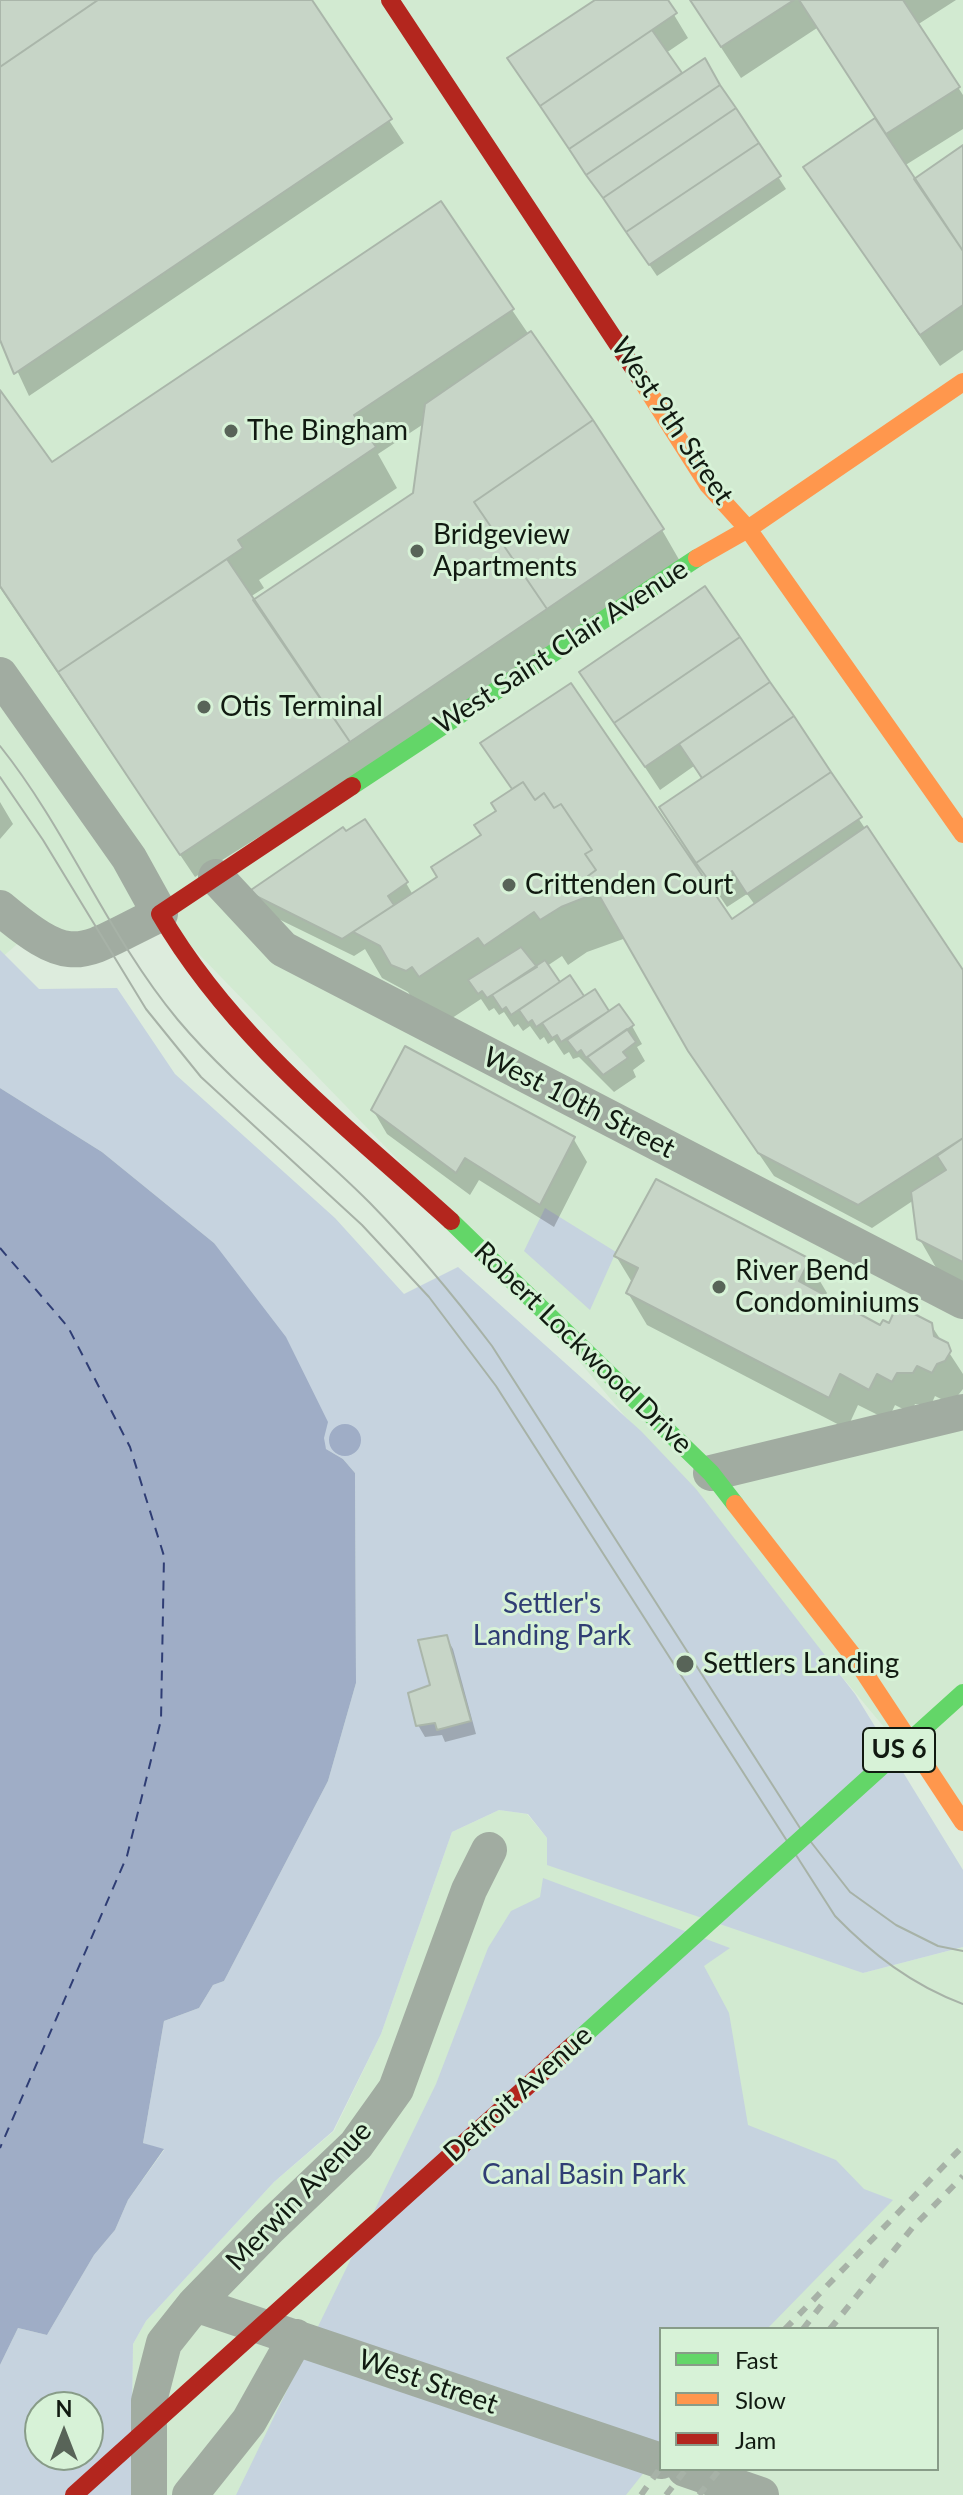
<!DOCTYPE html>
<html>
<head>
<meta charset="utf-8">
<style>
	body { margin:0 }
	#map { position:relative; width:963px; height:2495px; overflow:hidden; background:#ddecdd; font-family:Lato,sans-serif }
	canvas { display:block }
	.legend { position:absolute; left:659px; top:2327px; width:280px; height:144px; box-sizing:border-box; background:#d7f2d7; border:2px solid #889c88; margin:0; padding:10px 14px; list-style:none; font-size:24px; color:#111a11 }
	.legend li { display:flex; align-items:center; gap:16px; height:40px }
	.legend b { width:40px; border:2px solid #889c88 }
	.north { position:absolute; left:24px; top:2391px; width:80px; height:80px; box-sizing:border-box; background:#d7f2d7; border:2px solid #889c88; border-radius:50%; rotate:0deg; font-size:22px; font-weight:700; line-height:32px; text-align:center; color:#111a11 }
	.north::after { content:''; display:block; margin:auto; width:28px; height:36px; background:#586458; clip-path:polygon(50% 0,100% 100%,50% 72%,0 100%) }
</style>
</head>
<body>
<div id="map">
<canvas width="963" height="2495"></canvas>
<ul class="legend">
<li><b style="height:10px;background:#63d668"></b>Fast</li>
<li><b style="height:10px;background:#ff974d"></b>Slow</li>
<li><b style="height:10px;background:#b3261e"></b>Jam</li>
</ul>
<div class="north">N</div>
</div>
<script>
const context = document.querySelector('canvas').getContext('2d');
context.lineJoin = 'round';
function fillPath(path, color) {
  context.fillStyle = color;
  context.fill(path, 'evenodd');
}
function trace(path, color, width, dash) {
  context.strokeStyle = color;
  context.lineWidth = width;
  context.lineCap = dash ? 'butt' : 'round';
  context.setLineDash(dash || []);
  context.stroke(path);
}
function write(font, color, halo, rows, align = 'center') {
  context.font = font + ' Lato,sans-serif';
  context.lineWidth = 6;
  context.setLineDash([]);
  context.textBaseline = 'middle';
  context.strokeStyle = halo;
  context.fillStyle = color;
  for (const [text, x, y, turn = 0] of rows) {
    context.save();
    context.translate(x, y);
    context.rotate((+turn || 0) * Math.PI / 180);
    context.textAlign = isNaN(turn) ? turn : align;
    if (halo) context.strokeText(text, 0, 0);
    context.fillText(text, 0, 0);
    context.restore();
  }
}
fillPath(new Path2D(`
	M 0,0 L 963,0 L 963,1822 L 494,1259 L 160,914 L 103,942 L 30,933 L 0,959 Z
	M 499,1810 L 527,1814 L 547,1838 L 863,1973 L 963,1947 L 963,2495 L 131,2495 L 133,2344 L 146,2321 L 274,2182 L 334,2131 L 381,2034 L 452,1832 ZM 661,2329 L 937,2329 L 937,2469 L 661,2469 Z`), '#d2ead1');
fillPath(new Path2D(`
	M 0,950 L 39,989 L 117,988 L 175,1074 L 335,1218 L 404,1294 L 458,1267 L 641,1431 L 696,1489 L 855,1694 L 963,1870 L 963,1947 L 863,1973 L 547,1865 L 547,1838 L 528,1814 L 499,1810 L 452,1832 L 381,2034 L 333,2131 L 274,2182 L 146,2321 L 133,2344 L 131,2495 L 0,2495 L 0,2365 L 18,2328 L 47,2335 L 94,2255 L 115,2230 L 128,2200 L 164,2150 L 143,2143 L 164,2021 L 199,2008 L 213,1985 L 224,1981 L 328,1781 L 356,1683 L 355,1473 L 343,1459 L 326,1449 L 214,1243 L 102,1152 L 0,1088 ZM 40,2407 L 88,2407 L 88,2455 L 40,2455 Z
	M 545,1208 L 616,1252 L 590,1310 L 524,1251 Z
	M 543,1878 L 730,1948 L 704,1966 L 729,2013 L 748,2125 L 836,2160 L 864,2189 L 893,2200 L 767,2329 L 661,2329 L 661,2451 L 626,2495 L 236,2495 L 436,2084 L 488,1948 L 511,1911 L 540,1897 Z`), '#c6d3df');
fillPath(new Path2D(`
	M 0,1088 L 102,1152 L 214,1243 L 286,1337 L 328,1422 L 324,1438 L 326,1449 L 343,1459 L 355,1473 L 356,1683 L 328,1781 L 224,1981 L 213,1985 L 199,2008 L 164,2021 L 143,2143 L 164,2149 L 128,2200 L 115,2230 L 94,2255 L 47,2335 L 18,2328 L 0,2365 Z
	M329 1440a16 16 0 1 1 32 0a16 16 0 1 1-32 0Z`), '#9fadc6');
fillPath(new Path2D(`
	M 0,0 L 309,0 L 404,143 L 29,396 L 0,334 Z
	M 598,0 L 665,0 L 688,38 L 666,53 L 681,76 L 723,93 L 786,189 L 657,276 L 510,59 Z
	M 690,0 L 956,0 L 917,25 L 963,95 L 963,129 L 904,166 L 914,181 L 963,148 L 963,350 L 940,366 L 805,168 L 876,119 L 817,28 L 741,78 Z
	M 512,310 L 662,530 L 685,570 L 195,877 L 0,588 L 0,393 L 51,465 ZM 425,423 L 415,494 L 253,602 L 250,597 L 264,588 L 259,580 L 397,488 L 378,454 Z
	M 704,589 L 963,974 L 963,1289 L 942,1278 L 919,1238 L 914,1200 L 872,1228 L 774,1176 L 705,1075 L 626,938 L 587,952 L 568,965 L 562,956 L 547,966 L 560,985 L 569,978 L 583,999 L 595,992 L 609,1013 L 632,1026 L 642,1044 L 637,1047 L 645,1061 L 633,1070 L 636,1077 L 614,1092 L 579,1057 L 573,1059 L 569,1052 L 564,1055 L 554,1040 L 548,1044 L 544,1037 L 540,1040 L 530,1026 L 523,1031 L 518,1024 L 514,1027 L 504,1012 L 499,1015 L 494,1008 L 489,1011 L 481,999 L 446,1022 L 420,1010 L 408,992 L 382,978 L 365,949 L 354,956 L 260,910 L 250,893 L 406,883 L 413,895 L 439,878 L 483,836 L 513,791 L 483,744 L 732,922 L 755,905 L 747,894 L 727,907 L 661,808 L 702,780 L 694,766 L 660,790 L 582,672 Z
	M 0,802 L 13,824 L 0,839 Z
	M 373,1110 L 573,1138 L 587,1162 L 554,1227 L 479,1180 L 470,1195 L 387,1134 Z
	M 616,1256 L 808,1261 L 827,1293 L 824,1297 L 881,1328 L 931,1325 L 963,1374 L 963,1389 L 951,1404 L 935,1396 L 931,1405 L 915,1404 L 911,1413 L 895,1405 L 888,1420 L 858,1405 L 847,1429 L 647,1325 L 628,1293 L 633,1284 Z
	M 446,1637 L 453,1649 L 476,1734 L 445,1742 L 442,1735 L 425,1737 L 418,1725 Z`), '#0003');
trace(new Path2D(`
	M 0,1248 L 68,1327 L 130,1447 L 164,1556 L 161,1720 L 127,1856 L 0,2148`), '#2f3d74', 2, [10, 8]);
const building = new Path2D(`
	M 0,0 L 98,0 L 0,67 Z
	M 98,0 L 312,0 L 392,119 L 14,374 L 0,340 L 0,67 Z
	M 595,0 L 668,0 L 677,13 L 540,106 L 507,58 Z
	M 690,0 L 794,0 L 721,47 Z
	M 799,0 L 903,0 L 960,87 L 886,134 Z
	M 652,30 L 682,73 L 569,149 L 540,106 Z
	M 705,58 L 720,85 L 586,175 L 569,149 Z
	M 720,85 L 736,108 L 603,198 L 586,175 Z
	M 736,108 L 759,143 L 626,232 L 603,198 Z
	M 875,118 L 963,251 L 963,305 L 920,335 L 803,167 Z
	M 759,143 L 781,176 L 649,265 L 626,232 Z
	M 963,145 L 963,251 L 914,179 Z
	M 441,201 L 514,309 L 354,415 L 376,447 L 238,540 L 243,548 L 58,672 L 0,586 L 0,390 L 52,462 Z
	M 531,331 L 593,420 L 474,502 L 547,609 L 350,742 L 253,600 L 413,493 L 425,404 Z
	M 593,420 L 664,529 L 547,609 L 474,502 Z
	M 227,559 L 350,742 L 180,855 L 58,672 Z
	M 705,586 L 740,637 L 614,723 L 579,672 Z
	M 740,637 L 770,682 L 645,767 L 614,723 Z
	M 770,682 L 794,716 L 702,778 L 679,744 Z
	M 571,683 L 732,919 L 867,826 L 963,970 L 963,1138 L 858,1205 L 758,1153 L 688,1051 L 588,876 L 596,870 L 585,854 L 592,850 L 561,804 L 554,808 L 544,793 L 535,800 L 523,782 L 512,789 L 480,743 Z
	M 794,716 L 831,772 L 696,863 L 659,807 Z
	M 831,772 L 862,817 L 747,894 L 732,871 L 712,885 L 696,863 Z
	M 523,782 L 535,800 L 544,793 L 554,808 L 561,804 L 592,850 L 585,854 L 596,870 L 588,876 L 599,892 L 561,907 L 540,920 L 534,912 L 484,946 L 478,938 L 419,977 L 412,967 L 406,971 L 391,965 L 380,946 L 353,932 L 437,877 L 431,867 L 481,835 L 474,825 L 496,811 L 491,803 Z
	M 365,819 L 408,882 L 388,896 L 394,905 L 342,939 L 248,892 L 343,827 L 346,831 Z
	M 521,947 L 537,967 L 487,998 L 482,991 L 478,994 L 468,980 Z
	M 545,960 L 560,982 L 511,1015 L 506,1007 L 502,1010 L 492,995 Z
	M 570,975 L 584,996 L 536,1027 L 532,1020 L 528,1023 L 519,1010 Z
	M 595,989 L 609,1011 L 561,1042 L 557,1035 L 552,1038 L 542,1023 Z
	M 619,1004 L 634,1025 L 586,1058 L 581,1050 L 577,1053 L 567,1040 Z
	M 627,1029 L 636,1042 L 623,1052 L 628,1058 L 603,1075 L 587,1057 Z
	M 405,1046 L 575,1137 L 540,1205 L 465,1158 L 456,1173 L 371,1110 Z
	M 963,1138 L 963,1262 L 917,1239 L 911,1192 L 946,1170 L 937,1156 Z
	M 656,1179 L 810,1259 L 799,1281 L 880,1325 L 883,1320 L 889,1323 L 897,1305 L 932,1323 L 934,1336 L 948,1343 L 951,1351 L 945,1361 L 937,1364 L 932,1373 L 917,1366 L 913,1373 L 897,1373 L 892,1382 L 877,1374 L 869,1390 L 840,1374 L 829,1398 L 626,1293 L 638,1268 L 614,1256 Z
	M 447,1635 L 471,1721 L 437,1730 L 435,1723 L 416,1726 L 408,1693 L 430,1685 L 418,1640 Z`);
fillPath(building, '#c7d5c7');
trace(building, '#aab6aa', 2);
trace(new Path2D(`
	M 0,675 L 129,858 L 160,914 C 79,953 75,971 0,908
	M 216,877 L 283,949 L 963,1301
	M 711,1473 L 963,1412
	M 195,2304 L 661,2461
	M 685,2469 L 761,2495
	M 149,2495 L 149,2401 L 164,2343 L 195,2304 L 269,2228 L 356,2145 L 396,2089 L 469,1890 L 489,1850
	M 190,2495 L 249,2421 L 296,2337`), '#a1aca1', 36);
trace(new Path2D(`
	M 352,786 L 697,558
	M 451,1221 L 711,1473 L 735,1504`), '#63d668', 18);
trace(new Path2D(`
	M 640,378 L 708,485 L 748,529 L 963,834
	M 697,558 L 748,529 L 963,382
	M 735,1504 L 854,1657 L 963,1822`), '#ff974d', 18);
trace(new Path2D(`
	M 390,0 L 640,378
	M 352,786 L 160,914 C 232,1038 346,1126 451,1221`), '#b3261e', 18);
trace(new Path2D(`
	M 0,746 C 68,831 108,936 178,1020 C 235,1088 308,1140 370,1203 C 414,1248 454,1296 492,1346 L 800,1828 L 850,1892 L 896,1925 L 938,1946 L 963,1951
	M 0,777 L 43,840 L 146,1009 L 201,1077 L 362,1225 L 429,1297 L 496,1386 L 835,1916 C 872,1954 912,1985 963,2004`), '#a7b2a7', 2);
trace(new Path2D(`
	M 785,2329 L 963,2146
	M 803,2329 L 824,2302
	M 830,2329 L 913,2227 L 963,2176
	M 641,2495 L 661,2467
	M 666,2495 L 686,2469
	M 699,2495 L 720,2469`), '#a7b2a7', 6, [10, 10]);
trace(new Path2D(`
	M 573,2045 L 963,1693`), '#63d668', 18);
trace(new Path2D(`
	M 74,2495 L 573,2045`), '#b3261e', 18);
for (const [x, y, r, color] of [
	[231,431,8,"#586458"],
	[417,551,8,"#586458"],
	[204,707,8,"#586458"],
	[509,885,8,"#586458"],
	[719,1287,8,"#586458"],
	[685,1664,10,"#586458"]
]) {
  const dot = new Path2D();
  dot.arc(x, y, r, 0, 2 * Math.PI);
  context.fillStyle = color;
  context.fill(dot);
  trace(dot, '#d7f2d7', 3);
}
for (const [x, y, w] of [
	[899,1750,72]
]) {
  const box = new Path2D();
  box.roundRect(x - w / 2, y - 22, w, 44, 6);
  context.fillStyle = '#d7f2d7';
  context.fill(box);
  trace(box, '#111a11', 2);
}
write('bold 26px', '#111a11', null, [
	["US 6",899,1750]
]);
write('28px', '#111a11', '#d7f2d7', [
	["West 9th Street",672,421,56],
	["West Saint Clair Avenue",561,647,-33],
	["West 10th Street",579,1103,27],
	["Robert Lockwood Drive",583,1348,44],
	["Detroit Avenue",518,2094,-42],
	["Merwin Avenue",299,2196,-46],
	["West Street",428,2382,19]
]);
write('28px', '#111a11', '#d7f2d7', [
	["The Bingham",247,431],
	["Bridgeview",433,535],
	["Apartments",433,567],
	["Otis Terminal",220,707],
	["Crittenden Court",525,885],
	["River Bend",735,1271],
	["Condominiums",735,1303],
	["Settlers Landing",703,1664]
], 'left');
write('28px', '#303e74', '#d7f2d7', [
	["Settler's",552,1604],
	["Landing Park",552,1636],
	["Canal Basin Park",584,2175]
]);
</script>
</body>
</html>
